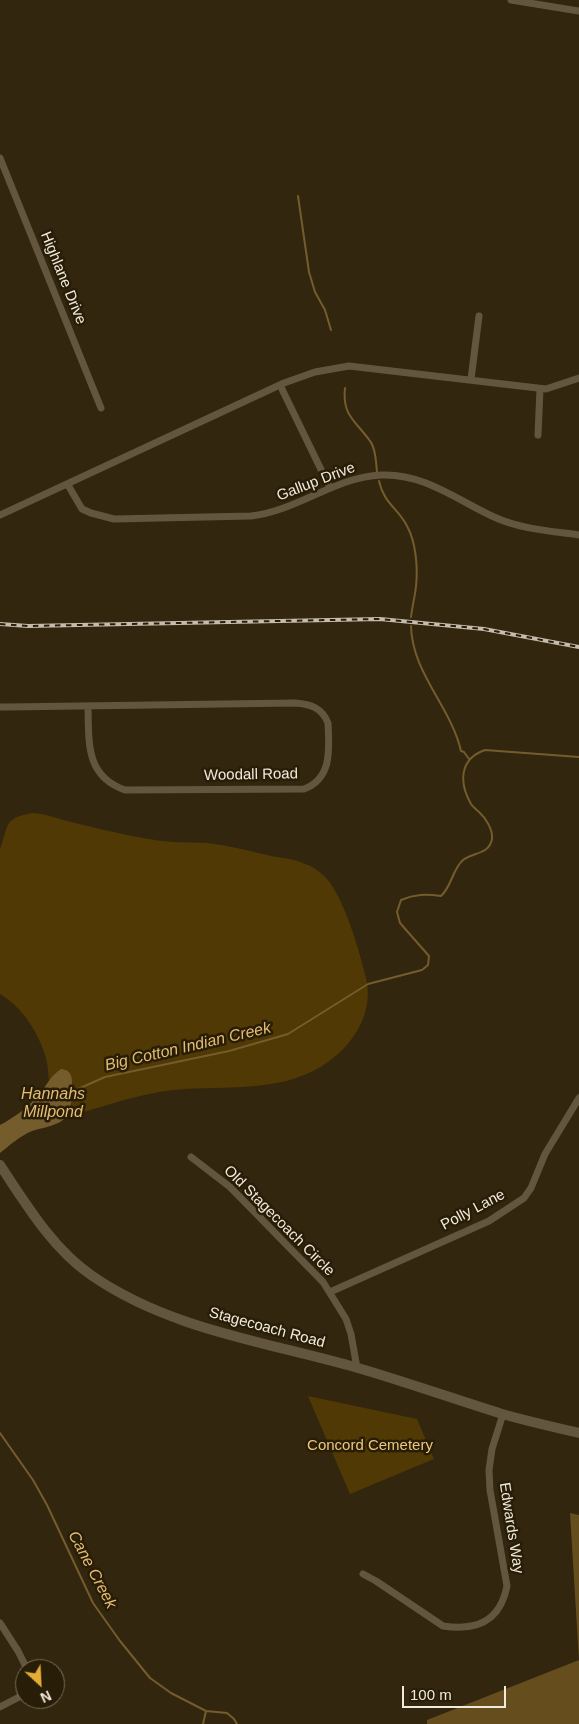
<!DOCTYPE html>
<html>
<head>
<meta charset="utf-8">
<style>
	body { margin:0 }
	#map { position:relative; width:579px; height:1724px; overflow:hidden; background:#32260f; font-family:Helvetica,sans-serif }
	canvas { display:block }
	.north { position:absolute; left:15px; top:1659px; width:50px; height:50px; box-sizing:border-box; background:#281d06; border:1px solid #786f5c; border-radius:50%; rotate:155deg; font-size:14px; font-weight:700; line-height:20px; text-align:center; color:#f1e9dc }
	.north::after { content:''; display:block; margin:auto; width:18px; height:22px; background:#e5ad36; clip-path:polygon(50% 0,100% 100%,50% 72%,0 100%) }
	.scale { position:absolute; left:402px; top:1686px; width:104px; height:22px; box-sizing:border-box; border:2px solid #f1e9dc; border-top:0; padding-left:6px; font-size:15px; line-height:18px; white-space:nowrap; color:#f1e9dc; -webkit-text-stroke:4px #281d06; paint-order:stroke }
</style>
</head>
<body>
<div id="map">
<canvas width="579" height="1724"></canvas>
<div class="north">N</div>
<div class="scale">100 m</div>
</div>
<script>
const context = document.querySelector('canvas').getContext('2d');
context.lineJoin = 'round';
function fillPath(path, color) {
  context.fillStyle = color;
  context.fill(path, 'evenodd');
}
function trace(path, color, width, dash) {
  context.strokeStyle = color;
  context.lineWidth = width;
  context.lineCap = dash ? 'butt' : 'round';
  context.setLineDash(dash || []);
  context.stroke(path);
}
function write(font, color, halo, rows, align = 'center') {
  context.font = font + ' Helvetica,sans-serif';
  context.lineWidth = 5;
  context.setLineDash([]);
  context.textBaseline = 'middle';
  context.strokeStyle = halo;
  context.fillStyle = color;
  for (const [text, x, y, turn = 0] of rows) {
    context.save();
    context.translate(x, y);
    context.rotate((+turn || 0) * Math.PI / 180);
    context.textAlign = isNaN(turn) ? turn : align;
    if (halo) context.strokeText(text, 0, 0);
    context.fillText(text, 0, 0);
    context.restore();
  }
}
fillPath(new Path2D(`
	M 33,813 C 47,814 61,820 75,823 C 101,829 128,836 155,840 C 172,843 189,842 206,843 C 228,845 250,851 271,856 C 283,858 295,859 305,864 C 312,866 317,870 322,874 C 343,892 358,947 365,974 C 376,1011 354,1046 322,1066 C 276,1095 216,1084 165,1091 C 132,1096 99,1108 67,1117 C 73,1097 71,1088 65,1069 L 58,1071 L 49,1081 C 48,1074 48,1065 46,1058 C 39,1033 22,1007 0,994 L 0,849 C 9,825 3,818 33,813 Z
	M 308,1396 L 417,1419 L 434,1459 L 350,1494 Z`), '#503904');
fillPath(new Path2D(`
	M 570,1513 L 579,1515 L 579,1724 L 427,1724 L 427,1720 L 579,1660 Z`), '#664d1d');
fillPath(new Path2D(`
	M 61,1069 C 68,1069 72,1074 72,1081 C 72,1095 73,1117 58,1123 C 50,1127 41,1128 32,1131 C 20,1136 10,1145 0,1153 L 0,1125 C 15,1117 29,1107 40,1093 C 47,1085 51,1075 61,1069 Z`), '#755c2c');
trace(new Path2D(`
	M 298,196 L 309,272 L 315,292 L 325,310 L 331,330
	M 345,388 C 342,416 356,421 370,441 C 376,448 376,463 377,472
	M 379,481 C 384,504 398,508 407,526 C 416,542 418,568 416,586 C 415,597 412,607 411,617
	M 411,626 C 412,673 451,707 461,751 L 464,752 L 469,759
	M 69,1093 L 105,1077 L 229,1051 L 288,1034 L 368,984 L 422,970 L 428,965 L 429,956 L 400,923 L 397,912 L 401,900 C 415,894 426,894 441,896 C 452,886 452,870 463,860 C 473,852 489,855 492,839 C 493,830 486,818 479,812 C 476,809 473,807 471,804 C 459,783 459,759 485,750 L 579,757
	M 0,1433 L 33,1480 L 47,1505 L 93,1603 L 120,1641 L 150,1678 L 171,1693 L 206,1711 L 227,1713 L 234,1719 L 237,1724
	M 203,1724 L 206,1711`), '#755c2c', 2);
trace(new Path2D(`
	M 511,0 L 579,11
	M 0,158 L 101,408
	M 471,379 L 479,316
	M 280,385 L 330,488
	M 538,435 L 540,389
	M 68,485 L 82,509 L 91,513 L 114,519 L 251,516 C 297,511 335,477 381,475 C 424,473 457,500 494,517 C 520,529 550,531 579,535
	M 0,515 L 284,383 L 315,372 L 349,366 L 546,389 L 579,378
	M 0,707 L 7,707 L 295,703 C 311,704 322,708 328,723 C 329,748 333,778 304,789 L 125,790 C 85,776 89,742 88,706
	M 191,1157 L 230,1187 L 323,1282 L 346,1319 L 351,1334 L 357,1368
	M 330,1292 L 489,1221 L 524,1198 L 531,1188 L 545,1154 L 579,1098
	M 363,1574 L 376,1581 L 443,1626 C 476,1631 500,1622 507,1586 L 490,1490 L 489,1470 L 492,1449 L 503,1414
	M 0,1623 L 18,1651 L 27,1669
	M 0,1707 L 25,1694`), '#63563e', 7);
trace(new Path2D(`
	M 0,1165 C 26,1204 52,1248 91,1275 C 170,1330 268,1342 358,1368 C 406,1382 454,1399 502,1414 C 527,1421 553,1427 579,1433`), '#63563e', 10);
const rail = new Path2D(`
	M 0,624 L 28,626 L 380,619 L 484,629 L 579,647`);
trace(rail, '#c5bcad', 4);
trace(rail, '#281d06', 2, [5.5]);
write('15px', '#f1e9dc', '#281d06', [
	["Highlane Drive",63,278,68],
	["Gallup Drive",316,482,-21],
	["Woodall Road",251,775,-1],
	["Polly Lane",473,1210,-28],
	["Old Stagecoach Circle",279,1221,45],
	["Stagecoach Road",267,1328,15],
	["Edwards Way",511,1528,81]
]);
write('15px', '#efc67d', '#281d06', [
	["Concord Cemetery",370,1446]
]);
write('italic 16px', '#e4bc73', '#281d06', [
	["Big Cotton Indian Creek",188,1047,-13],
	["Hannahs",53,1095],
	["Millpond",53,1113],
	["Cane Creek",92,1570,62]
]);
</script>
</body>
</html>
